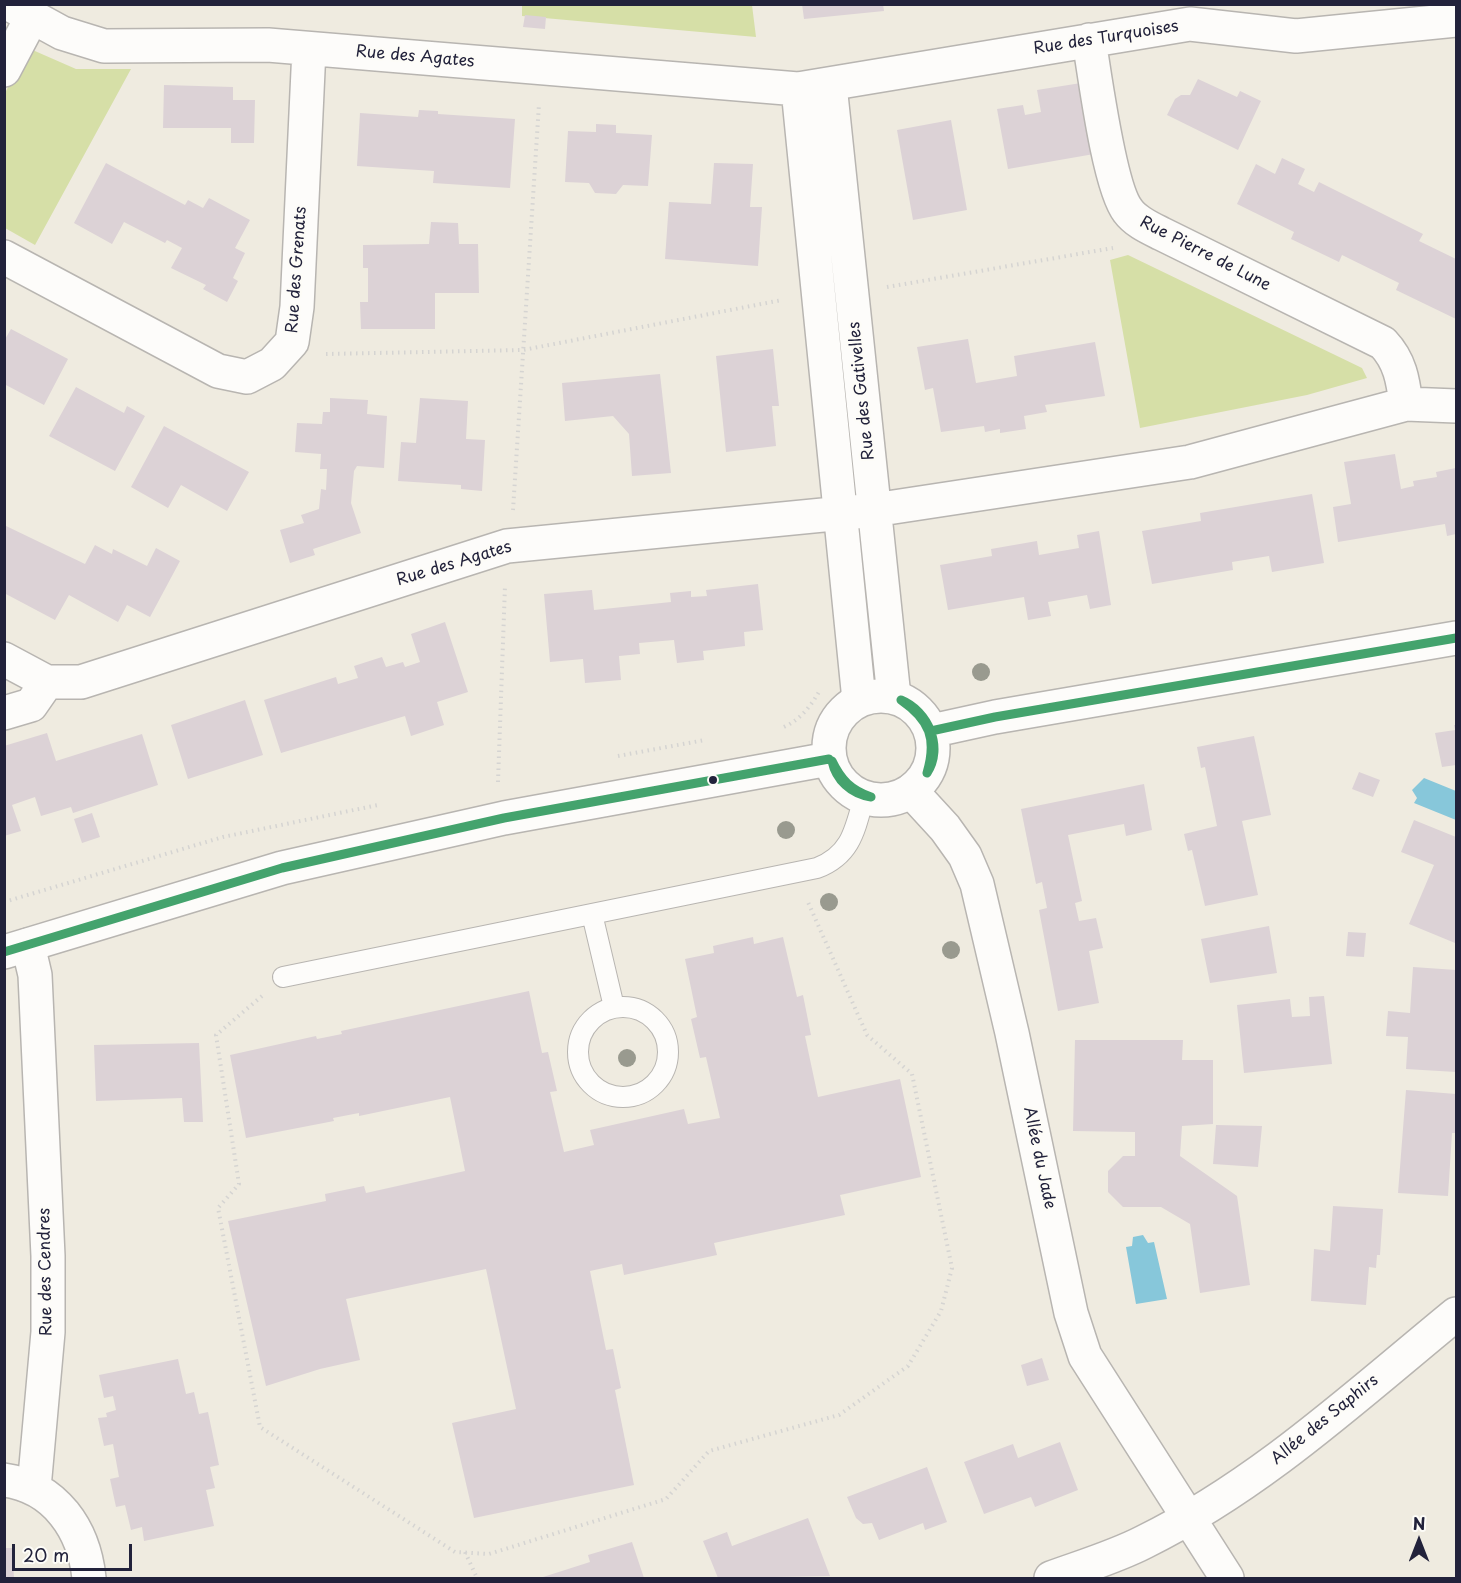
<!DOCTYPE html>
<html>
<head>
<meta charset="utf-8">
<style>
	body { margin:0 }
	#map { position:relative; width:1461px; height:1583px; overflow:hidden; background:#efebe0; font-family:"Playpen Sans",sans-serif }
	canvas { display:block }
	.frame { position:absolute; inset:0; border:6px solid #22223b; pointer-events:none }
	.north { position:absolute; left:1389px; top:1511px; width:60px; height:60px; -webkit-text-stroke:4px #fdfcf7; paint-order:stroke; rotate:0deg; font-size:16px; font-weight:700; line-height:24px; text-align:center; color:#22223b }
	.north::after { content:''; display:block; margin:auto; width:21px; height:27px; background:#22223b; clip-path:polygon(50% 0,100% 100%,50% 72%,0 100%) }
	.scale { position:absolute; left:12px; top:1544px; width:120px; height:27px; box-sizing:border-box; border:3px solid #22223b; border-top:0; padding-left:8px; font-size:18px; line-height:21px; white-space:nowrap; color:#22223b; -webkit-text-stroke:4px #fdfcf7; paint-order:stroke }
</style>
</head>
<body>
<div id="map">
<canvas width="1461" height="1583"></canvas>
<div class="frame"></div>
<div class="north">N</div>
<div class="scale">20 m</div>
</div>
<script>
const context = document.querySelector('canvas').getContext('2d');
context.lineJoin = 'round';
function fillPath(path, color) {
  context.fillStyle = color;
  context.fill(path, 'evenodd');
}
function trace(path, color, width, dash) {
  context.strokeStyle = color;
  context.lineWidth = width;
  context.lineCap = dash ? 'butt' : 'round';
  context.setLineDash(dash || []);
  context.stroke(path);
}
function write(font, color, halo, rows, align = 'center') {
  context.font = font + ' "Playpen Sans",sans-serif';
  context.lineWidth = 4.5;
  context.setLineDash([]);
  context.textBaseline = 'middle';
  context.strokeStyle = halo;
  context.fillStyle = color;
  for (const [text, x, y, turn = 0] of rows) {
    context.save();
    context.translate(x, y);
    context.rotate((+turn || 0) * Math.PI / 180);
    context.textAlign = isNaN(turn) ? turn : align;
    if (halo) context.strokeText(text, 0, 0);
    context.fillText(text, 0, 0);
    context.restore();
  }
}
fillPath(new Path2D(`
	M 522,5 L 752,5 L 756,37 L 522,16 Z
	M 28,48 L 76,69 L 131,69 L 35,245 L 5,228 L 5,93 Z
	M 1128,255 L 1362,368 L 1367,378 L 1307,395 L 1140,428 L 1110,260 Z`), '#d6dfa7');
fillPath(new Path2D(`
	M 1424,778 L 1456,791 L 1456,820 L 1414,803 L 1417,798 L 1412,790 Z
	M 1143,1235 L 1148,1243 L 1154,1242 L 1167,1299 L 1136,1304 L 1126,1247 L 1132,1246 L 1133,1237 Z`), '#87c7da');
fillPath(new Path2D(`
	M 802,4 L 883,4 L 884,11 L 804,19 Z
	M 525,15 L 546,17 L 545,29 L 523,27 Z
	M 1198,79 L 1237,97 L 1240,91 L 1261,101 L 1238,150 L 1167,115 L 1175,99 L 1181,95 L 1190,95 Z
	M 1081,83 L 1094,154 L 1008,169 L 997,109 L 1023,105 L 1025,115 L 1041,112 L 1037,90 Z
	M 164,85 L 233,87 L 233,100 L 255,100 L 254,143 L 231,143 L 231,128 L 163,128 Z
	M 419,110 L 438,111 L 438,114 L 515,119 L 510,188 L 433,183 L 434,171 L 357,166 L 360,113 L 418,117 Z
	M 951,120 L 967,210 L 913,220 L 897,130 Z
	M 596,124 L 616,125 L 616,133 L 652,135 L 648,186 L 623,185 L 616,194 L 595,193 L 589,183 L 565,182 L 568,131 L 596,132 Z
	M 1282,158 L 1305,169 L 1298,184 L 1314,192 L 1319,182 L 1423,234 L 1419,241 L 1456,259 L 1456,319 L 1396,290 L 1399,283 L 1342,255 L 1339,262 L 1291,239 L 1294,232 L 1237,204 L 1256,164 L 1275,174 Z
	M 106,163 L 185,205 L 188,200 L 203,208 L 209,198 L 250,220 L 235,248 L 245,253 L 233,278 L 238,281 L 227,302 L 203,289 L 206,285 L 171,268 L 182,248 L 167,240 L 165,243 L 124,222 L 112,244 L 74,223 Z
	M 714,163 L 753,164 L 750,207 L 762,207 L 758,266 L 665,259 L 669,202 L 711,204 Z
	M 431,222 L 458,223 L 459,244 L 478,244 L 479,293 L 435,293 L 435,329 L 361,329 L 360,302 L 368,302 L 368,268 L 363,268 L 363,245 L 429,244 Z
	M 11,329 L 68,359 L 44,405 L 4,384 L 4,341 Z
	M 968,339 L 976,383 L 1017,376 L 1014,356 L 1095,342 L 1105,396 L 1045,405 L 1047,412 L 1024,416 L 1026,429 L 1000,433 L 1000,429 L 985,432 L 984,426 L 941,432 L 933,388 L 925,390 L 917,347 Z
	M 773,349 L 779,406 L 772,406 L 776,446 L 726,452 L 716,356 Z
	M 660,374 L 671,473 L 632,476 L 629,434 L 613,416 L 565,421 L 562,383 Z
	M 76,387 L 124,413 L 127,406 L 145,416 L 115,471 L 49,436 Z
	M 330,398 L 368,400 L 367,414 L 387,416 L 384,468 L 357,466 L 354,471 L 351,503 L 361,533 L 313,549 L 315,555 L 290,563 L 280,530 L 304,523 L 301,515 L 319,509 L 321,489 L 326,490 L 327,469 L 320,469 L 321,454 L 295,452 L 297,423 L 322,424 L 323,412 L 330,412 Z
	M 420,398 L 468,401 L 466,439 L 485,440 L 482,491 L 461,489 L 461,485 L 398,481 L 401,442 L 416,443 Z
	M 164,426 L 249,472 L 227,511 L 181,485 L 168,508 L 131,487 Z
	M 1395,454 L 1401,489 L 1414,486 L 1413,481 L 1437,477 L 1436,472 L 1456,468 L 1456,534 L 1447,536 L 1445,524 L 1338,542 L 1333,507 L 1351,504 L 1344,462 Z
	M 1312,494 L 1324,563 L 1272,572 L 1269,556 L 1232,562 L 1233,570 L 1152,584 L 1142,531 L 1201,521 L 1200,513 Z
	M 4,525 L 85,564 L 95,545 L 112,554 L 113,549 L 147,566 L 156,548 L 180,561 L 150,617 L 127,605 L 118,622 L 69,595 L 55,620 L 4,593 Z
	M 1099,531 L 1111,605 L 1090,609 L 1087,595 L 1048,602 L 1051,616 L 1028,620 L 1024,597 L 948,610 L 940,565 L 992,556 L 991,549 L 1037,541 L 1039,555 L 1079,548 L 1077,535 Z
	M 758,584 L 763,630 L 744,632 L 745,646 L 703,651 L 704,660 L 677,663 L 674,640 L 639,643 L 640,654 L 619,656 L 621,680 L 585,683 L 583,659 L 550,662 L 544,594 L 592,590 L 594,610 L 671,602 L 670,593 L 691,591 L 691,597 L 707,596 L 706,590 Z
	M 445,622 L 468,692 L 437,702 L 444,725 L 411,736 L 405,716 L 281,753 L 264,700 L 336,677 L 338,684 L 358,678 L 354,666 L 382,657 L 386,667 L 403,662 L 405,667 L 420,662 L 411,634 Z
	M 245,700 L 263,755 L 188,779 L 171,725 Z
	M 1454,725 L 1456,725 L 1456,765 L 1442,767 L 1435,733 L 1455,730 Z
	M 47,733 L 56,761 L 142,734 L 158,785 L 73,813 L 71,807 L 41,816 L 35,797 L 12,805 L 21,831 L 4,836 L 4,746 Z
	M 1254,736 L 1271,815 L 1242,821 L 1258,895 L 1205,906 L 1192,850 L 1188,851 L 1184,834 L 1217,826 L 1205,767 L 1201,768 L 1197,747 Z
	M 1359,772 L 1380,780 L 1373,797 L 1352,789 Z
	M 1144,784 L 1152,830 L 1126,836 L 1124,824 L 1068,835 L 1082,901 L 1075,903 L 1079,921 L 1096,918 L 1103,948 L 1089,951 L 1099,1003 L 1058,1011 L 1039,910 L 1047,908 L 1042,882 L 1036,884 L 1021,809 Z
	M 92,813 L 100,837 L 82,843 L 74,819 Z
	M 1414,820 L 1456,837 L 1455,943 L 1409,924 L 1434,865 L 1401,852 Z
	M 1269,926 L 1277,973 L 1210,983 L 1201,939 Z
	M 1348,932 L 1366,933 L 1364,957 L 1346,956 Z
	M 753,937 L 754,944 L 783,937 L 797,997 L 803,995 L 811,1035 L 805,1036 L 818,1097 L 900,1079 L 921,1177 L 840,1195 L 845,1215 L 714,1243 L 717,1255 L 624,1275 L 622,1264 L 590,1271 L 606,1350 L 613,1349 L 621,1388 L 615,1390 L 634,1485 L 474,1518 L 452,1423 L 516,1409 L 486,1269 L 346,1299 L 360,1360 L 320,1369 L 266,1386 L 228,1221 L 326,1201 L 325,1194 L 364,1186 L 366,1193 L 465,1171 L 450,1097 L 359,1116 L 359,1113 L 333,1118 L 334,1121 L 246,1138 L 230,1055 L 316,1036 L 317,1039 L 342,1034 L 341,1031 L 529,991 L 542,1053 L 548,1052 L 557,1091 L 550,1092 L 564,1152 L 594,1145 L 590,1130 L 684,1109 L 688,1124 L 720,1118 L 706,1057 L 700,1058 L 691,1019 L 697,1017 L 685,959 L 714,953 L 713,946 Z
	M 1413,967 L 1456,970 L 1456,1072 L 1406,1069 L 1408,1037 L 1386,1036 L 1388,1011 L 1410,1013 Z
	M 1324,996 L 1332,1064 L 1244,1073 L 1237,1005 L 1290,999 L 1292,1017 L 1310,1016 L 1309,997 Z
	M 1075,1040 L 1183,1040 L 1182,1060 L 1213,1060 L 1213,1124 L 1182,1126 L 1180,1156 L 1237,1196 L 1250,1285 L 1200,1293 L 1190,1224 L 1161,1207 L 1123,1207 L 1108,1192 L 1108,1171 L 1123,1156 L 1135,1156 L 1135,1132 L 1073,1131 Z
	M 199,1043 L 203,1122 L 184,1122 L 182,1098 L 96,1101 L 94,1045 Z
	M 1406,1090 L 1456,1094 L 1456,1133 L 1452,1133 L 1448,1196 L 1398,1193 Z
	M 1216,1125 L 1262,1126 L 1258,1167 L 1213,1164 Z
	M 1333,1206 L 1383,1209 L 1380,1255 L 1377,1255 L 1376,1268 L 1369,1267 L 1366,1305 L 1311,1301 L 1314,1249 L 1330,1251 Z
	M 1042,1358 L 1049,1380 L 1027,1386 L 1021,1365 Z
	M 178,1359 L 186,1394 L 194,1392 L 199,1414 L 208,1412 L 219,1465 L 210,1467 L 215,1488 L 206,1490 L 214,1526 L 144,1541 L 142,1527 L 131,1530 L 125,1505 L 116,1507 L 110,1479 L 119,1477 L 113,1444 L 104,1446 L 98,1418 L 107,1417 L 106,1413 L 116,1410 L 113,1396 L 104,1398 L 99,1375 Z
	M 1060,1442 L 1078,1490 L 1035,1507 L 1031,1497 L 984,1514 L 964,1462 L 1013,1444 L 1018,1458 Z
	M 927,1467 L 947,1522 L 925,1530 L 923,1523 L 879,1540 L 872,1523 L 863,1524 L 856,1518 L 847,1497 Z
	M 808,1518 L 830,1576 L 718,1578 L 703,1541 L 727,1532 L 732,1546 Z
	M 632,1542 L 644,1578 L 540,1578 L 590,1562 L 588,1555 Z
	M 4,1548 L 12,1548 L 14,1578 L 4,1578 Z`), '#dcd2d6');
const service = new Path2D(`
	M 592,914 L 614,1007
	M 283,977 L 817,868 C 851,855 855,830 864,797
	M578 1052a45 45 0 1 1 90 0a45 45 0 1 1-90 0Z`);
const minor = new Path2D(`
	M 9,4 L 62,33 L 104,46 L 268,45 L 798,89 L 1190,24 L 1296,36 L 1456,20
	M 1089,40 C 1095,76 1109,187 1128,211 C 1136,222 1150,228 1162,234 L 1383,343 C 1400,361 1403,380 1406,404
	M 4,70 L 32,17
	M 830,85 L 894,697
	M 798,89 L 859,700
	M 4,257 L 218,371 L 247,377 L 272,364 L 292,342 L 297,307 L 309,49
	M 4,659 L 47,682 L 81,682 L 507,546 L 874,510 L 1190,462 L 1406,404 L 1456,406
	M 4,713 L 31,705 L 47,682
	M 911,791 L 945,828 L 965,856 L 977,884 L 1012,1033 L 1071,1313 L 1085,1356 L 1227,1578
	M 28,945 L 35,975 L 48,1256 L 48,1332 L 34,1488
	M 4,1480 C 56,1487 84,1530 89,1578
	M 1051,1578 C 1081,1567 1115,1557 1144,1542 C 1260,1485 1357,1395 1456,1314`);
const tertiary = new Path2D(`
	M829 748a52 52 0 1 1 104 0a52 52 0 1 1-104 0Z
	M 931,731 L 995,717 L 1456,638
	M 4,952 L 282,868 L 504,818 L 829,759`);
trace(service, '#b8b5b1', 22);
trace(minor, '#b8b5b1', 36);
trace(tertiary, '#b8b5b1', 36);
trace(new Path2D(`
	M 887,287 L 1113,248
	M 326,354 L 523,350 L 782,300
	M 513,510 L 539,104
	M 784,727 C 801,719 811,706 820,690
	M 618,756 L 705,740
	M 498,782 L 505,586
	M 4,902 L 223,837 L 378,805
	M 262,996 L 216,1035 L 239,1184 L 218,1208 L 260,1427 L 455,1552 L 489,1554 L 666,1499 L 709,1451 L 839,1415 L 908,1366 L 941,1311 L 952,1268 L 912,1074 L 867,1035 L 807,900
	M 465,1552 L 477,1578`), '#d5d4d2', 4, [1.5, 4.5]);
trace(service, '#fdfcfa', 20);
trace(minor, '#fdfcfa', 33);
trace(tertiary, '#fdfcfa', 33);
trace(new Path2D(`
	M 901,700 C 928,711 944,747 927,773
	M 901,700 C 930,720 937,739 927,773
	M 931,731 L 995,717 L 1456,638
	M 832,761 C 841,780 851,790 871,797
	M 832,761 C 836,780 851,794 871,797
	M 4,952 L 282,868 L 504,818 L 829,759`), '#44a36d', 9);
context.fillStyle = '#999a8f';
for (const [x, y] of [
	[981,672],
	[786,830],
	[829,902],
	[951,950],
	[627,1058]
]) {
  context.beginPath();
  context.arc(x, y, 9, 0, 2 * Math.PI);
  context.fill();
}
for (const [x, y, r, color] of [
	[713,780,5,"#22223b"]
]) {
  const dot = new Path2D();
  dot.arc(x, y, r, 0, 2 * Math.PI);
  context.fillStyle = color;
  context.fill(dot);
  trace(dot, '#fdfcf7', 2);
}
write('16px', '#22223b', '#fdfcf7', [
	["Rue des Turquoises",1106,38,-9],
	["Rue des Agates",415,57,5],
	["Rue Pierre de Lune",1205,254,27],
	["Rue des Grenats",297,270,-86],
	["Rue des Gativelles",862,391,-96],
	["Rue des Agates",454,564,-17],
	["Allée du Jade",1039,1158,78],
	["Rue des Cendres",46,1272,-91],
	["Allée des Saphirs",1325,1420,-39]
]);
</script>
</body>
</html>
